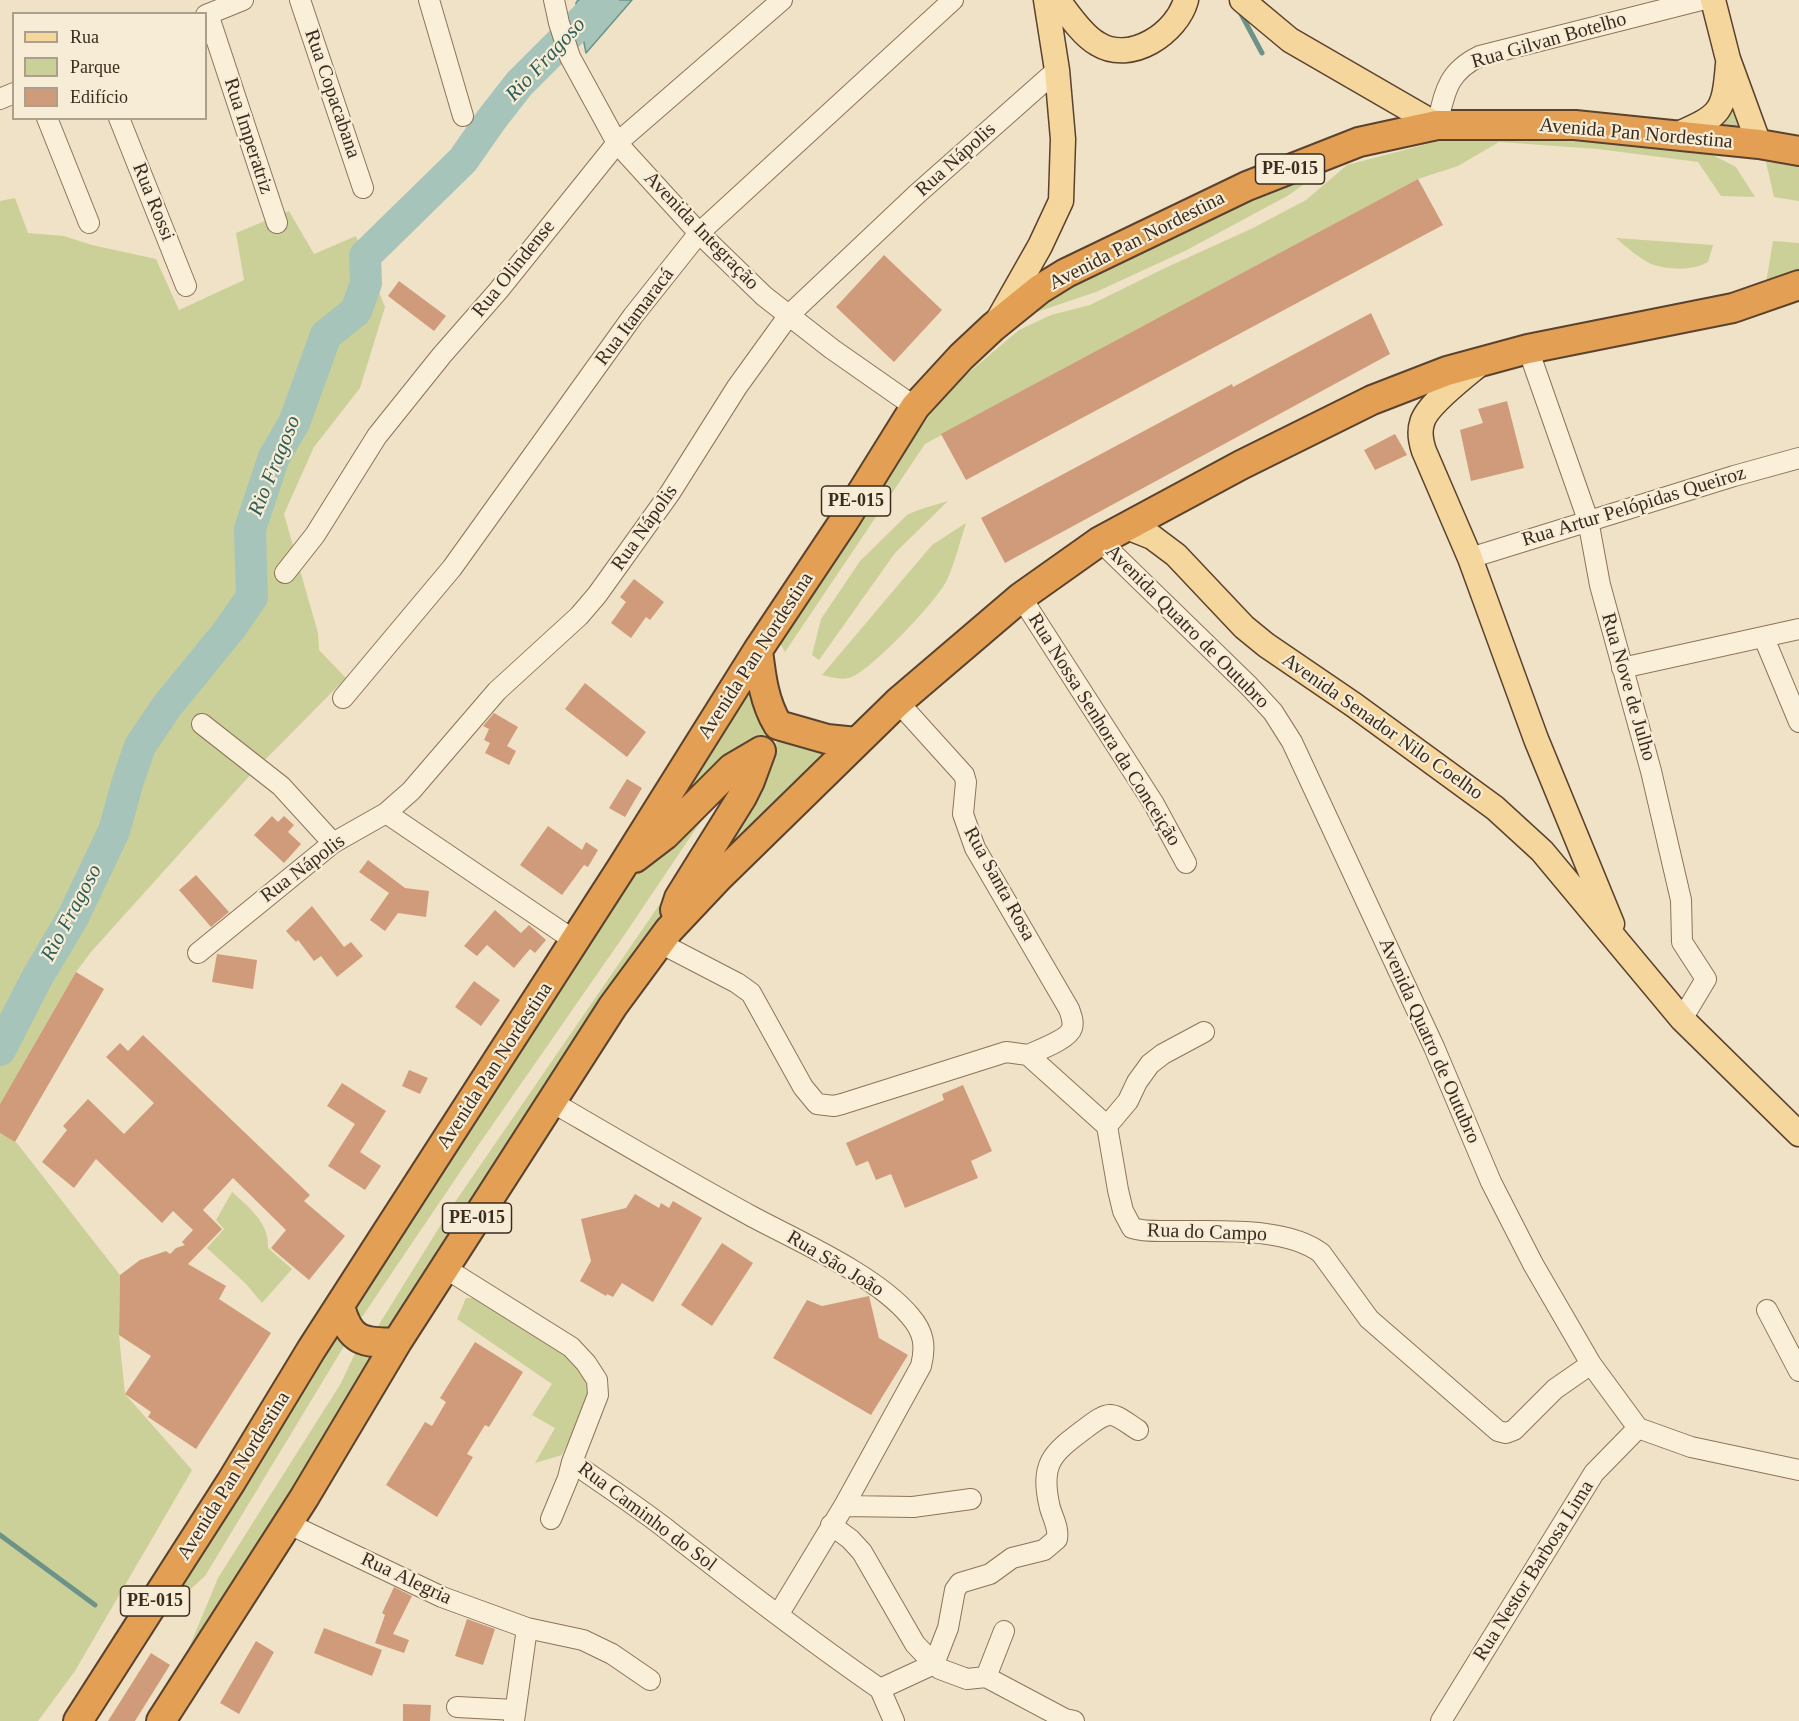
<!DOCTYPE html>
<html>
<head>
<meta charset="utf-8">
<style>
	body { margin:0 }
	#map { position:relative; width:1799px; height:1721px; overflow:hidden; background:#f0e2c6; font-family:Georgia,serif }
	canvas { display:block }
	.legend { position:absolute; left:12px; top:12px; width:195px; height:108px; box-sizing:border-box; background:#f7edd6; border:2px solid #aca08d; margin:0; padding:8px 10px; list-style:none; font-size:18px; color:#3c2c1f }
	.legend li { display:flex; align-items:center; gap:12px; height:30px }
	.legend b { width:30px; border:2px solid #aca08d }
</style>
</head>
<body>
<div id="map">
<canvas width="1799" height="1721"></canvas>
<ul class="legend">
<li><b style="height:8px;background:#f5d69d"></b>Rua</li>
<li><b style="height:16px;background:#cbd099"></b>Parque</li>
<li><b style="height:16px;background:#d09b7a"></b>Edifício</li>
</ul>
</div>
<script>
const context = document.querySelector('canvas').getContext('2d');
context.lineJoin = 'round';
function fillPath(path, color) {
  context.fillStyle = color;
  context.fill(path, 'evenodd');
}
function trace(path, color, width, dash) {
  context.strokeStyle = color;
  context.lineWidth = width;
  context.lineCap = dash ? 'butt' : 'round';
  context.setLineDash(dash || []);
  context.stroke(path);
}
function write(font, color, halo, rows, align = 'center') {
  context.font = font + ' Georgia,serif';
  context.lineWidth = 4.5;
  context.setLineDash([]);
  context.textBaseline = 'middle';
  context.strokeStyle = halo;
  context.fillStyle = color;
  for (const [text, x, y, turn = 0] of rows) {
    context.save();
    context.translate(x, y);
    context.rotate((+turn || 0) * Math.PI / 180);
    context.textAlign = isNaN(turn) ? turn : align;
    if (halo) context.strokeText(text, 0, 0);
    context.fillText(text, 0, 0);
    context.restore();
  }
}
fillPath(new Path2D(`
	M 1731,97 L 1747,139 L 1695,133 Z
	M 1502,131 L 1697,147 L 1736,167 L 1755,197 L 1721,196 L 1698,162 L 1598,149 L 1499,142 L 1458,166 L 1418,179 L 925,444 L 785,652 L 780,643 L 817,589 L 895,466 L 929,416 L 954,385 L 1019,330 L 1051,315 L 1090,305 L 1165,268 L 1253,228 L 1306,200 L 1347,165 L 1450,138 Z
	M 1766,162 L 1799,165 L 1799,201 L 1774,197 Z
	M 1321,172 L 1289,195 L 1185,251 L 1096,292 L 1001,324 L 1148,240 Z
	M 15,198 L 28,233 L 64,236 L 92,245 L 156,259 L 179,310 L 244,280 L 236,233 L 289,211 L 314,254 L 356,236 L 385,307 L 360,388 L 314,447 L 284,514 L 318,633 L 319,650 L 346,678 L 252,773 L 91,952 L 76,972 L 0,1104 L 0,201 Z
	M 1616,238 L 1713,245 L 1708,262 C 1693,271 1668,270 1651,264 C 1639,258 1626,247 1616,238 Z
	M 1773,241 L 1799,243 L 1799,285 L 1766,283 Z
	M 948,501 L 895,553 L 819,660 L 812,655 L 821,619 L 860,561 L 907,515 L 918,510 Z
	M 966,523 C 960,542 955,562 947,580 C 938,600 869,673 849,678 C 840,680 830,677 822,675 L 932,545 Z
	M 754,664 L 770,726 L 756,748 L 658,836 Z
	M 782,735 L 849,750 L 695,890 L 771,749 Z
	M 728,781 L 625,934 L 475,1150 L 360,1320 L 355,1308 L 627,882 Z
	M 688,863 L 663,929 L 394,1328 L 375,1331 L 453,1205 Z
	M 0,1133 L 16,1142 L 120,1275 L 119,1335 L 125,1394 L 192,1470 L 75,1671 L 38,1721 L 0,1721 Z
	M 232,1192 C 249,1207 270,1224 268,1248 L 292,1269 L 262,1303 L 246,1284 L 207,1248 L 224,1229 L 216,1220 Z
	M 466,1298 L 478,1298 C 505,1315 587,1358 590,1392 C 591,1402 567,1444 562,1455 L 535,1463 L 555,1428 L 532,1415 L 552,1384 L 457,1319 Z
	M 338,1321 L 349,1338 L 205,1576 L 144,1632 Z
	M 358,1347 L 381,1359 L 181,1667 L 218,1578 L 341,1383 Z`), '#cbd099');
const water = new Path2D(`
	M 578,0 L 632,0 L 586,53 L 576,3 Z`);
fillPath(water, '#a7c4ba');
trace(water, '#6d9388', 1.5);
trace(new Path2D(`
	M 1240,12 L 1262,53
	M 0,1535 L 95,1605`), '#6d9388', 5);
trace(new Path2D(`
	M 0,1050 L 38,976 L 73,917 L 114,831 L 128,781 L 140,746 L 167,706 L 229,630 L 252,597 L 250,529 L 274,457 L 294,423 L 326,335 L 356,311 L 366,283 L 365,256 L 463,160 L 491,120 L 519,84 L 603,0`), '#a7c4ba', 32);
fillPath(new Path2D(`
	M 1418,179 L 1443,225 L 966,480 L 941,434 Z
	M 884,255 L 942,310 L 894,362 L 836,307 Z
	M 399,281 L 446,316 L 434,331 L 388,296 Z
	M 1371,313 L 1390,354 L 1005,563 L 981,518 L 1232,384 L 1233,387 Z
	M 1507,401 L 1524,468 L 1471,481 L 1460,430 L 1483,423 L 1478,409 Z
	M 1395,434 L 1407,455 L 1375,470 L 1364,450 Z
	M 634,579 L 664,602 L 650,620 L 646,617 L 631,638 L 611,623 L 626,602 L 620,597 Z
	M 585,683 L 646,732 L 627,757 L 565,709 Z
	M 494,713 L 518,727 L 507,746 L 516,751 L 509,765 L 485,753 L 490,743 L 484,740 L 489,729 L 483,726 Z
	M 627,779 L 642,788 L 625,817 L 609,808 Z
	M 272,816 L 278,822 L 284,816 L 294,825 L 288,832 L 301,844 L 284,863 L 254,835 Z
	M 548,826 L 582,850 L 586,842 L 598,850 L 588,867 L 584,865 L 562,895 L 520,865 Z
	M 368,860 L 405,888 L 429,891 L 426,917 L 398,913 L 385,931 L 370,920 L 389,893 L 359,872 Z
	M 196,875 L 229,912 L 211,927 L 179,890 Z
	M 312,906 L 344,947 L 351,942 L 363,956 L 337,977 L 321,956 L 314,961 L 298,940 L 296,942 L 286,931 Z
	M 495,910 L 521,933 L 529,925 L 546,940 L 535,953 L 530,949 L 514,968 L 487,945 L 477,956 L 464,946 Z
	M 217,954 L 257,960 L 253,989 L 212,982 Z
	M 76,972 L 104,989 L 15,1142 L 0,1133 L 0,1104 Z
	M 474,981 L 500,1000 L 481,1026 L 455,1007 Z
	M 143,1035 L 310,1195 L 304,1201 L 345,1236 L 309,1280 L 271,1248 L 286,1230 L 233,1178 L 203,1210 L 222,1229 L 188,1264 L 226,1286 L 219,1299 L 271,1333 L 196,1449 L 148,1417 L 151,1412 L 125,1394 L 151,1356 L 119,1335 L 120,1275 L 140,1260 L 166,1251 L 170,1254 L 176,1248 L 185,1245 L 182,1242 L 193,1230 L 173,1211 L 162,1223 L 96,1159 L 74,1188 L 42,1162 L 67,1130 L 63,1126 L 88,1099 L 124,1134 L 154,1103 L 106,1057 L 120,1043 L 128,1051 Z
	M 409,1070 L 428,1078 L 420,1094 L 402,1086 Z
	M 342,1083 L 386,1111 L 360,1152 L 381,1166 L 365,1190 L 328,1166 L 355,1124 L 327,1106 Z
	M 963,1085 L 992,1151 L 971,1161 L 978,1178 L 905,1208 L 891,1174 L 876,1180 L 868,1161 L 856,1166 L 846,1143 L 944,1100 L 942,1094 Z
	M 635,1194 L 659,1208 L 661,1203 L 669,1208 L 673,1201 L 702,1218 L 653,1302 L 622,1283 L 613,1297 L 607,1294 L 606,1296 L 580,1281 L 591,1261 L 581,1219 L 626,1208 Z
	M 722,1243 L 753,1263 L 712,1326 L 681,1305 Z
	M 869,1296 L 879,1338 L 908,1355 L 871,1415 L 773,1358 L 807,1300 L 822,1306 Z
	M 475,1342 L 523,1372 L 489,1427 L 485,1425 L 467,1454 L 473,1457 L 437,1517 L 386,1485 L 425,1422 L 432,1426 L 446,1402 L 440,1398 Z
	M 394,1587 L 412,1596 L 393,1634 L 409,1640 L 404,1653 L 375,1643 L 385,1615 L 382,1613 Z
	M 467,1619 L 495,1629 L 483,1665 L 455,1656 Z
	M 324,1628 L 382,1650 L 372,1676 L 314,1653 Z
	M 256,1641 L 274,1652 L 239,1714 L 220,1703 Z
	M 151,1653 L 170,1665 L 135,1721 L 108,1721 Z
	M 403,1704 L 431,1705 L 430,1721 L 403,1721 Z`), '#d09b7a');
const minor = new Path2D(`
	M 300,0 L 363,188
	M 429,0 L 463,116
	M 554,0 L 559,23 L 570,57 L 617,143 L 699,233 L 764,296 L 832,349 L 915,407
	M 208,14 L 277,223
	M 206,15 L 243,0
	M 0,99 L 14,93
	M 47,118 L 89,223
	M 119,118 L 186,286
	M 1437,125 C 1445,92 1447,72 1480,56 L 1701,0
	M 1528,349 L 1588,520 L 1600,585 L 1651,771 L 1681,900 L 1682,942 L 1706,979 L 1682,1019
	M 1100,541 L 1249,686 L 1273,712 L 1292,742 L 1434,1047 L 1491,1182 L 1533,1264 L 1591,1364 L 1638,1428 L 1691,1447 L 1799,1470
	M 1470,558 L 1734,476 L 1799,458
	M 285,573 L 315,535 L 377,436 L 442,355 L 498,291 L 617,143 L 782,0
	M 1021,597 L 1154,804 L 1186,863
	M 1764,638 L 1799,722
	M 1622,668 L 1799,629
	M 343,698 L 452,568 L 633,316 L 699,233 L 953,0
	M 898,702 L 964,775 L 966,782 L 963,814 L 975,848 L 1069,1009 C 1071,1015 1074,1021 1072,1028 C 1069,1039 1039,1050 1028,1055
	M 202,724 L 281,786 L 333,843
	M 386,813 L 575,941
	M 660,943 L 737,983 L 751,993 L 803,1087 L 817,1104 L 834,1106 L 842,1104 L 1006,1052 L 1028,1055 L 1107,1126 L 1118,1190 L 1123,1211 L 1132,1228 C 1144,1232 1159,1231 1173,1231 C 1217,1232 1285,1226 1321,1253 L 1369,1319 L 1498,1431 L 1506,1433 L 1514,1430 L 1555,1389 L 1591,1364
	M 198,953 L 333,843 L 386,813 L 411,791 L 497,691 L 579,616 L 597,595 L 670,493 L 737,387 L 789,315 L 917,194 L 1057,70
	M 552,1102 C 619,1141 685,1180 753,1217 C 800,1242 877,1276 910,1316 C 924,1332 926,1346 921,1366 L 844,1506 L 778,1615
	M 1107,1126 L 1128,1101 L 1137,1082 L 1150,1064 L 1163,1054 L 1204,1032
	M 445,1268 L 571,1347 L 586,1363 L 597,1380 L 598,1395 L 572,1462 C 603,1484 635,1505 665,1528 C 735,1583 806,1638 880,1689 L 934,1664 L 940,1669 L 967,1679 L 986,1677 L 1065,1719 L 1074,1721
	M 1767,1310 L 1799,1371
	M 844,1506 L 913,1507 L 971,1499
	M 551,1519 L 568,1478 L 572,1462
	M 287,1523 L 442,1597 L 527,1628 L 514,1721
	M 831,1525 L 850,1539 L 862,1552 L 915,1644 L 934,1664 L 948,1628 L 955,1590 L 960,1583 L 990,1574 L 1012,1558 L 1044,1550 L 1057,1539 C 1059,1528 1053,1518 1050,1508 C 1039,1462 1053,1453 1086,1428 C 1112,1408 1112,1413 1138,1430
	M 527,1628 L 583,1640 L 612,1654 L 650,1680
	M 986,1677 L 1004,1631
	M 880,1689 L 894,1721
	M 457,1707 L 515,1710
	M 1441,1721 L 1594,1473 L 1638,1428`);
const major = new Path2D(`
	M 1058,0 C 1068,14 1083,36 1098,44 C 1131,64 1177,33 1186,0
	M 1242,0 L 1290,40 L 1437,125
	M 1713,0 L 1728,59 L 1759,144
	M 1674,136 C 1720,115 1724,115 1728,64
	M 998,320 L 1040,246 L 1061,201 L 1063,139 L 1057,70 L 1046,0
	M 1482,362 C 1467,375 1426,405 1422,423 C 1419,432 1421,442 1424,451 L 1470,558 L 1536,739 L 1612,924
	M 1127,527 L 1152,537 L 1176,555 L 1244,627 L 1266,645 L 1354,705 L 1495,808 L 1542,851 L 1682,1019 L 1799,1134`);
const highway = new Path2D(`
	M 758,650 C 761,676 764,702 778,725 L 827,739 L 857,742
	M 635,858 L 665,835 L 732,768 L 761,751
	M 675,910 L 679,898 L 742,797 L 750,781 L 761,751
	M 340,1306 C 349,1341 363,1344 397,1342
	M 78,1721 L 231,1482 L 311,1350 L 622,867 L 758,650 L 844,521 L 915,407 L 961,357 L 993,327 L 1040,289 L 1066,273 L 1247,186 L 1359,142 L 1437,125 L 1575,125 L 1759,144 L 1799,151
	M 161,1721 L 304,1498 L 397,1342 L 613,1006 L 669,930 L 719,877 L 898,702 L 1021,597 L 1100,541 L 1241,465 L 1372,400 L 1447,371 L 1528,349 L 1733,308 L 1799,285`);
trace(minor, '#8d735a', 22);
trace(major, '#5b422e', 27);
trace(highway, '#5b422e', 32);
trace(minor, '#faf0da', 20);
trace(major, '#f5d69d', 24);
trace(highway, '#e39f54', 28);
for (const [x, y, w] of [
	[1290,169,69],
	[856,501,69],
	[477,1218,69],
	[155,1601,69]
]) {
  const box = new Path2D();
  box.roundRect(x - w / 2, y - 15, w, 30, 4.5);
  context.fillStyle = '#f7edd6';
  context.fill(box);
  trace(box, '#3c2c1f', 1.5);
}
write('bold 18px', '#3c2c1f', null, [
	["PE-015",1290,169],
	["PE-015",856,501],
	["PE-015",477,1218],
	["PE-015",155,1601]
]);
write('20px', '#3c2c1f', '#f7edd6', [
	["Rua Gilvan Botelho",1549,41,-16],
	["Rua Copacabana",332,94,71],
	["Avenida Pan Nordestina",1636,134,5],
	["Rua Imperatriz",248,136,72],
	["Rua Nápolis",956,160,-42],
	["Rua Rossi",153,202,68],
	["Avenida Integração",701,231,46],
	["Avenida Pan Nordestina",1137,241,-27],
	["Rua Olindense",514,269,-51],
	["Rua Itamaracá",635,317,-53],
	["Rua Artur Pelópidas Queiroz",1634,507,-17],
	["Rua Nápolis",645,528,-55],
	["Avenida Quatro de Outubro",1187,627,45],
	["Avenida Pan Nordestina",756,656,-57],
	["Rua Nove de Julho",1628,687,74],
	["Avenida Senador Nilo Coelho",1382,727,35],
	["Rua Nossa Senhora da Conceição",1104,730,58],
	["Rua Nápolis",303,869,-37],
	["Rua Santa Rosa",999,884,61],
	["Avenida Quatro de Outubro",1429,1041,66],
	["Avenida Pan Nordestina",495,1066,-57],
	["Rua do Campo",1207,1233,2],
	["Rua São João",835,1264,31],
	["Avenida Pan Nordestina",234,1476,-58],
	["Rua Caminho do Sol",647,1517,37],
	["Rua Nestor Barbosa Lima",1534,1571,-58],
	["Rua Alegria",406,1579,25]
]);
write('italic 21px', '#2d5d58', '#f7edd6', [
	["Rio Fragoso",546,60,-47],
	["Rio Fragoso",275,466,-68],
	["Rio Fragoso",72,913,-62]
]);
</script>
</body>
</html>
